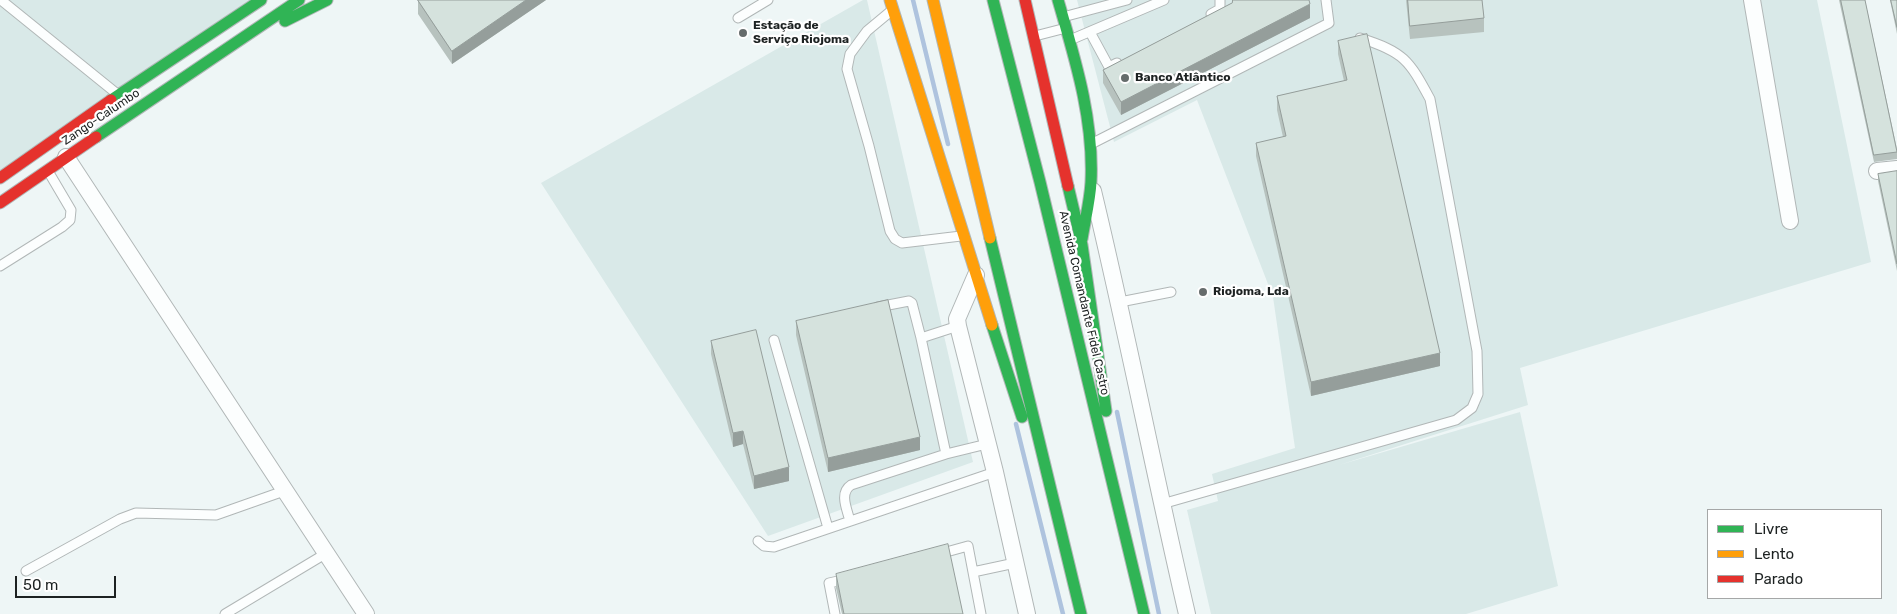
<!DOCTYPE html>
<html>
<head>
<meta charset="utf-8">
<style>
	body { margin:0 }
	#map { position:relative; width:1897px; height:614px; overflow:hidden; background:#eef6f6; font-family:Rubik,sans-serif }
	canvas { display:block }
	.legend { position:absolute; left:1707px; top:509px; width:175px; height:90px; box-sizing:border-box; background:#fff; border:1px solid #a5a7a7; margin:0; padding:6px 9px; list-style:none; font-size:15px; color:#1d2222 }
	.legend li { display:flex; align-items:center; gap:10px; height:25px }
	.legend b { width:25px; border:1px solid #a5a7a7 }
	.scale { position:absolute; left:15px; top:576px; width:101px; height:22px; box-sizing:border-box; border:2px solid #1d2222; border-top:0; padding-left:6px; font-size:15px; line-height:18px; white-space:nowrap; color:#1d2222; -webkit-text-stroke:4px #fff; paint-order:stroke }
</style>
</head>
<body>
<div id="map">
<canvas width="1897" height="614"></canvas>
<ul class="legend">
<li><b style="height:6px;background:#30b455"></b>Livre</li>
<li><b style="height:6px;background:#ff9f0a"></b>Lento</li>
<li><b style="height:6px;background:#e5322d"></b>Parado</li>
</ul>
<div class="scale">50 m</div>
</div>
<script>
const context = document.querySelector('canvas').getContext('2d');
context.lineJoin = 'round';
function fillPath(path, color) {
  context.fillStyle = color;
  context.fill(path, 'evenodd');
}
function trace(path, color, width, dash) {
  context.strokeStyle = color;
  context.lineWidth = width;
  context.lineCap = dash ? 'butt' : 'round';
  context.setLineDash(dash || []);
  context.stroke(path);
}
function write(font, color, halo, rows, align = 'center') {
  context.font = font + ' Rubik,sans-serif';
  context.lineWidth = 4.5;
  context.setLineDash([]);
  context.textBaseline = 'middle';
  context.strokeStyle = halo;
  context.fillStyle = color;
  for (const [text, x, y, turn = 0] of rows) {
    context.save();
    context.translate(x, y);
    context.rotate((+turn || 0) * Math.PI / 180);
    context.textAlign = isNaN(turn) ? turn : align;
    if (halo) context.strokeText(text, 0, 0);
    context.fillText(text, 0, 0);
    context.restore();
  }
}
fillPath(new Path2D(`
	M 0,0 L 266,0 L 0,183 Z
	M 863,0 L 867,0 L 973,462 L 768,536 L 541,183 Z
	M 1077,0 L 1817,0 L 1871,262 L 1520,368 L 1528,405 L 1339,465 L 1520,412 L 1558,586 L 1466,614 L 1211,614 L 1187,510 L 1218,501 L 1212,474 L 1295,448 L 1273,297 L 1197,100 L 1114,142 Z`), '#d9e9e8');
trace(new Path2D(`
	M 913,0 L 948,144
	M 1117,412 L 1159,614
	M 1016,424 L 1063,614`), '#aec3de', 4.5);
const lane = new Path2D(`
	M 1,0 L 116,93
	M 891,11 L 867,31 L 850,54 L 847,69 L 869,146 L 890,231 L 895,239 L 902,243 L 961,236
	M 1211,14 L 1220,9 L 1220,0
	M 1063,17 L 1127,0
	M 738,18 L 768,0
	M 1090,32 L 1109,67 L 1117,63
	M 1035,36 L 1066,28
	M 1070,40 L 1164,0
	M 1091,144 L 1329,23 L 1326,0
	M 0,266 L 62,227 L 70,220 L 71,210 L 48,171
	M 1120,302 L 1171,292
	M 878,307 L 909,301 L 912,303 L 921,338 L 958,326
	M 921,338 L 946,454 L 987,444
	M 774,340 L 828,528
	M 1162,504 L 1456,420 L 1472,408 L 1478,394 L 1477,351 L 1430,99 C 1409,60 1404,52 1360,38
	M 850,521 C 847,509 839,493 851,485 L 946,454
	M 758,541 L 764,546 L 774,547 L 995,472
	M 939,554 L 968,546 L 981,614
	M 26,571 L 120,519 L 136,513 L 216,515 L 284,491
	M 973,572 L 1015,563
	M 225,614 L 325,554
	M 835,614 L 829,583 L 847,579`);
const street = new Path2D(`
	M 1752,0 L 1790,221
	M 66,157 L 366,614
	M 1877,171 L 1897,169
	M 1093,191 C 1127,332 1154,473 1187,614
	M 976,275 L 957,319 L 958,326 L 995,472 L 1027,614`);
const fast = new Path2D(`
	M 993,0 L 1040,182 L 1144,614
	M 1058,0 C 1075,59 1094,119 1091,182 C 1090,201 1085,220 1082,239
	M 285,21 L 327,0
	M 111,100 L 261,0
	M 96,137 L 299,0
	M 1068,186 L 1082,245 L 1106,411
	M 990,238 L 1081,614
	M 992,325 L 1022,417`);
const slow = new Path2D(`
	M 890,0 L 992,325
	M 933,0 L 990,238`);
const jam = new Path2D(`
	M 1025,0 L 1068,186
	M 0,178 L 111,100
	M 0,203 L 96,137`);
trace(lane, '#b1b7b7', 11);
trace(street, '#b1b7b7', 18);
trace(fast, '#b1b7b7', 13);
trace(slow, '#b1b7b7', 13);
trace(jam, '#b1b7b7', 13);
trace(lane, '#fcfefe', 9);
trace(street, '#fcfefe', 16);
trace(fast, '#30b455', 11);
trace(slow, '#ff9f0a', 11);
trace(jam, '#e5322d', 11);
fillPath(new Path2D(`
	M 418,0 L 546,0 L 452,64 L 418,14 Z
	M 1406,0 L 1482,0 L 1484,18 L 1484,32 L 1410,39 Z
	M 1839,0 L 1865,0 L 1897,149 L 1897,159 L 1874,162 Z
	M 1890,0 L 1897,0 L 1897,34 Z
	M 1232,3 L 1310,18 L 1121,115 L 1103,83 L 1103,70 Z
	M 1338,41 L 1440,366 L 1311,396 L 1256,156 L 1256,143 L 1283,137 L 1277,110 L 1277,96 L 1344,81 L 1338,54 Z
	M 1897,171 L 1897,271 L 1878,181 L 1878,174 Z
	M 796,321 L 920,450 L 828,472 L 796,335 Z
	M 711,341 L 789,481 L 754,489 L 743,444 L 733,447 L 711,354 Z
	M 836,574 L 963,614 L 842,614 L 836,588 Z`), '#b7c2be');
fillPath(new Path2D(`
	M 526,0 L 546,0 L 452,64 L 452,51 Z
	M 1310,4 L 1310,18 L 1121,115 L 1121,102 Z
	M 1440,353 L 1440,366 L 1311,396 L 1311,382 Z
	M 743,431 L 743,444 L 733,447 L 733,433 Z
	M 920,437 L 920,450 L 828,472 L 828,458 Z
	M 789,467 L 789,481 L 754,489 L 754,476 Z`), '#959e9b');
const building = new Path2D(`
	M 418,0 L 526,0 L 452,51 Z
	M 1233,0 L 1309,0 L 1310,4 L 1121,102 L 1103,70 L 1232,3 Z
	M 1408,0 L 1482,0 L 1484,18 L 1410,26 Z
	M 1841,0 L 1865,0 L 1897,152 L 1874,155 Z
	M 1891,0 L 1897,0 L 1897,27 Z
	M 1367,34 L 1440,353 L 1311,382 L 1256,143 L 1286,136 L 1277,96 L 1347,80 L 1338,41 Z
	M 1897,171 L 1897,264 L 1878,174 Z
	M 888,300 L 920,437 L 828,458 L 796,321 Z
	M 756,330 L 789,467 L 754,476 L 743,431 L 733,433 L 711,341 Z
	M 948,544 L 963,614 L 844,614 L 836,574 Z`);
fillPath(building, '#d5e2dd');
trace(building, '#959e9b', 1);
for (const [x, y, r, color] of [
	[743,33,5,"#666c6c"],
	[1125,78,5,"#666c6c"],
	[1203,292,5,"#666c6c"]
]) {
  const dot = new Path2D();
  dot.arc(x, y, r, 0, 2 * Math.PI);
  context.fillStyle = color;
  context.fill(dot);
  trace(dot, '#fff', 2);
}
write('bold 12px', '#1d2222', '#fff', [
	["Estação de",753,26],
	["Serviço Riojoma",753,40],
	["Banco Atlântico",1135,78],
	["Riojoma, Lda",1213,292]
], 'left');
write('12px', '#1d2222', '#fff', [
	["Zango-Calumbo",101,117,-34],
	["Avenida Comandante Fidel Castro",1084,303,77]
]);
</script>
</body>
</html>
